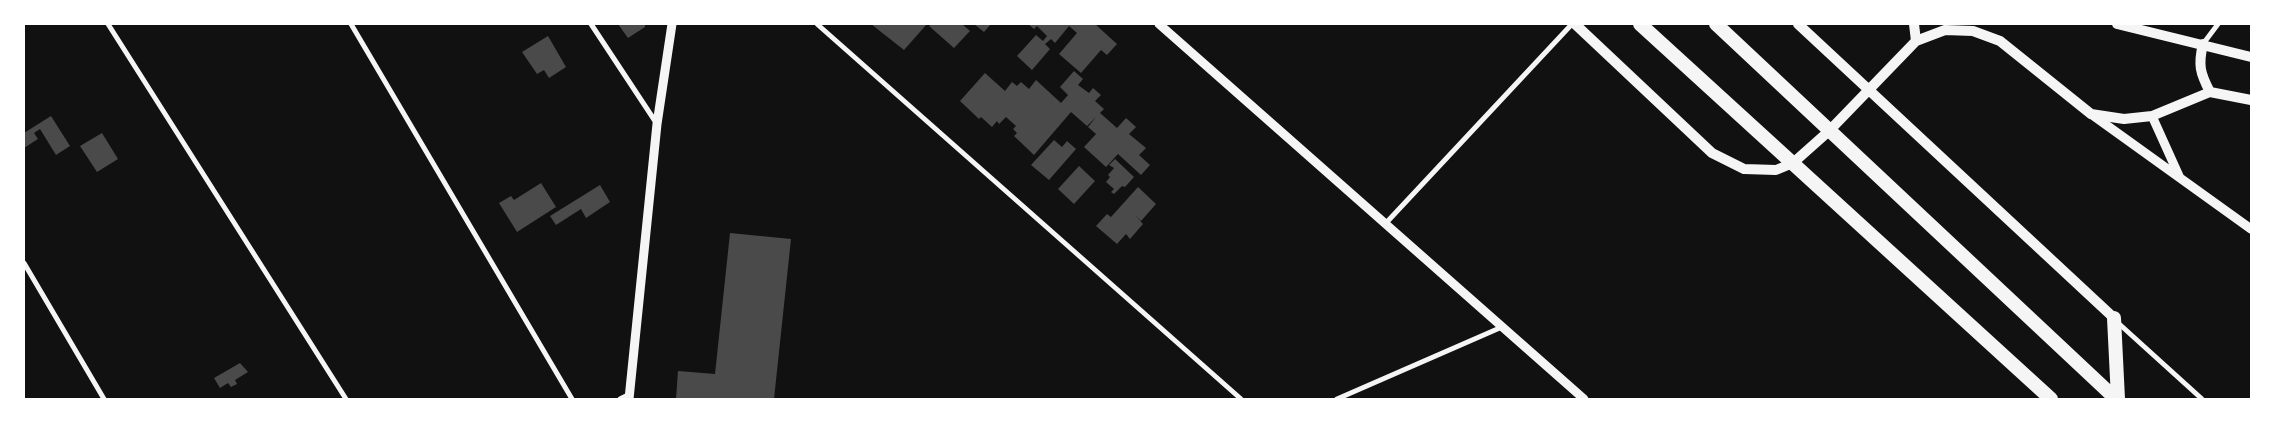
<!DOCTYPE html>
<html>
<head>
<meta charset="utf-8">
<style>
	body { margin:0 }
	#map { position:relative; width:2275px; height:423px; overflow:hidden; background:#111; font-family:"Noto Serif",serif }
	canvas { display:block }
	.frame { position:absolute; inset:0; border:25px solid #fff; pointer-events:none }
</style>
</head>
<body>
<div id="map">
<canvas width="2275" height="423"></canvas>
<div class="frame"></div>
</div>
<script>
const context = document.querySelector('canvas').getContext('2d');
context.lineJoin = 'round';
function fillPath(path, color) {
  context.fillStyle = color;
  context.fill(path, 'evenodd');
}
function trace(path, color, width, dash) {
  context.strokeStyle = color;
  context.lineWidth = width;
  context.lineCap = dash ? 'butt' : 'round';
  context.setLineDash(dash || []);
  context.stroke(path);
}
fillPath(new Path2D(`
	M 618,24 L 645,24 L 645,27 L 628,38 Z
	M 871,24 L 927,24 L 904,50 Z
	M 932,24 L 962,24 L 970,31 L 954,48 L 929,26 Z
	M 974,24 L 991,24 L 984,32 Z
	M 1028,24 L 1095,24 L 1117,44 L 1107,55 L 1101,50 L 1081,73 L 1059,54 L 1077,33 L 1069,26 L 1055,43 L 1051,39 L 1045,44 L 1050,49 L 1032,70 L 1017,56 L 1036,35 L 1043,41 L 1047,36 L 1037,26 L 1034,29 Z
	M 548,36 L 566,67 L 549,78 L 544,70 L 537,74 L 522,52 Z
	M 1074,71 L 1083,79 L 1078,85 L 1089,93 L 1093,88 L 1101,95 L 1095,101 L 1104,109 L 1100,113 L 1117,128 L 1126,118 L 1136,127 L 1129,134 L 1146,148 L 1139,155 L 1150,165 L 1141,175 L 1118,154 L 1106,167 L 1084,147 L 1096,134 L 1088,127 L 1096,117 L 1087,126 L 1063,105 L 1071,112 L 1034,155 L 1014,136 L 1017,133 L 1013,129 L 1016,126 L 1006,117 L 999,124 L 997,121 L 992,127 L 981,117 L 979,119 L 960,101 L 985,73 L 1005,91 L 1012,82 L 1017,86 L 1021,82 L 1029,89 L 1036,80 L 1061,103 L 1068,95 L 1060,87 Z
	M 51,116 L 70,146 L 56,155 L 40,129 L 34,133 L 38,139 L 24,148 L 24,133 Z
	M 102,133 L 118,159 L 97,172 L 80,146 Z
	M 1054,140 L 1062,147 L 1067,141 L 1076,149 L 1049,180 L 1031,165 Z
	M 1115,159 L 1134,177 L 1125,187 L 1122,186 L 1114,194 L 1111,192 L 1114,189 L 1106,182 L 1110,177 L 1108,175 L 1114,168 L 1109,165 Z
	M 1079,166 L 1095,181 L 1074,204 L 1058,189 Z
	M 541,183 L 556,207 L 517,232 L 499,203 L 511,196 L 514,200 Z
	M 600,185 L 610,202 L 586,218 L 581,209 L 556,225 L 550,216 Z
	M 1138,187 L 1156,204 L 1141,221 L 1135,215 L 1143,224 L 1130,239 L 1126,234 L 1117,244 L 1096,226 L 1107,214 L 1111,217 Z
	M 730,233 L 791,239 L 774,399 L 676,399 L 678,371 L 715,374 Z
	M 240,363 L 248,372 L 235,380 L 237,384 L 231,387 L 228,383 L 220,388 L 214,378 Z`), '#4a4a4a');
trace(new Path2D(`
	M 108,24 L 346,399
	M 351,24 L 572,399
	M 591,24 L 657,124
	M 817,24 L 1241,399
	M 2203,44 L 2218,24
	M 1386,223 L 1572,24
	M 24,263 L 104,399
	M 2117,322 L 2202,399
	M 620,399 L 630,394
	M 1337,399 L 1502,327`), '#f5f5f5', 5);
trace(new Path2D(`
	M 1159,24 L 1584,399
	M 2091,114 L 2251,229
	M 2152,116 L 2180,178
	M 629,399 L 657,124 L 672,24`), '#f5f5f5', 9);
trace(new Path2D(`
	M 1575,24 L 1712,153 L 1744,169 L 1776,170 L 1793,163 L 1829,131 L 1916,41 L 1945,30 L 1973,31 L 2000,41 L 2091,114 L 2124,119 L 2152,116 L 2210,92 L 2251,100
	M 1798,24 L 2114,318
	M 1914,24 L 1916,41
	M 2117,24 L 2251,57
	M 2203,44 C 2198,65 2200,73 2210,92`), '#f5f5f5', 10);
trace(new Path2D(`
	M 1640,24 L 2051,399
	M 1716,24 L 2116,399
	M 2114,318 L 2118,399`), '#f5f5f5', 14);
</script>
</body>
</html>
